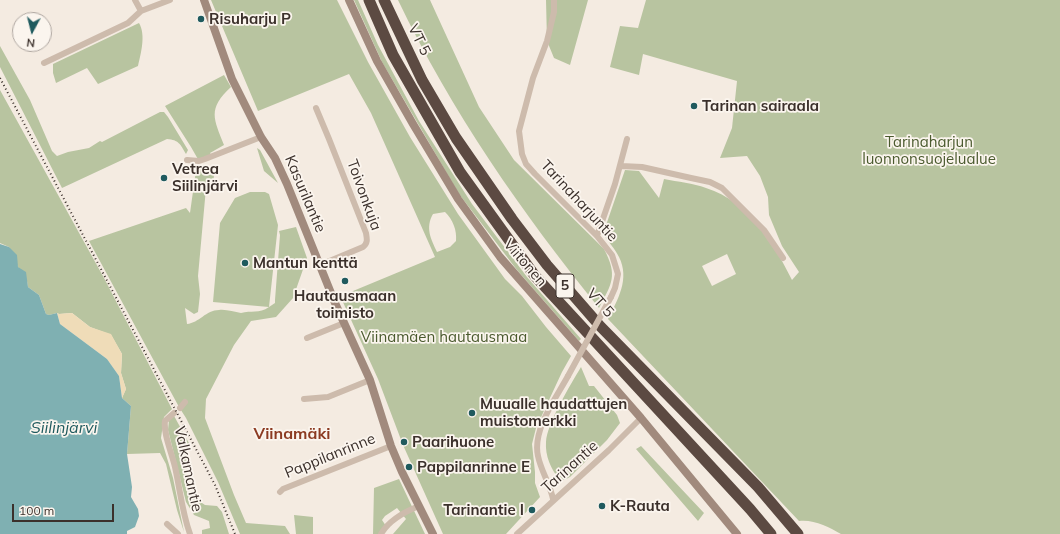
<!DOCTYPE html>
<html>
<head>
<meta charset="utf-8">
<style>
	body { margin:0 }
	#map { position:relative; width:1060px; height:534px; overflow:hidden; background:#f4ebe1; font-family:Mulish,sans-serif }
	canvas { display:block }
	.north { position:absolute; left:12px; top:12px; width:40px; height:40px; box-sizing:border-box; background:#fbf5ee; border:1px solid #aea6a0; border-radius:50%; rotate:187deg; font-size:11px; font-weight:700; line-height:16px; text-align:center; color:#3b302b }
	.north::after { content:''; display:block; margin:auto; width:14px; height:18px; background:#1f5a5e; clip-path:polygon(50% 0,100% 100%,50% 72%,0 100%) }
	.scale { position:absolute; left:12px; top:504px; width:102px; height:18px; box-sizing:border-box; border:2px solid #3b302b; border-top:0; padding-left:5px; font-size:12px; line-height:14px; white-space:nowrap; color:#3b302b; -webkit-text-stroke:3px #fbf5ee; paint-order:stroke }
</style>
</head>
<body>
<div id="map">
<canvas width="1060" height="534"></canvas>
<div class="north">N</div>
<div class="scale">100 m</div>
</div>
<script>
const context = document.querySelector('canvas').getContext('2d');
context.lineJoin = 'round';
function fillPath(path, color) {
  context.fillStyle = color;
  context.fill(path, 'evenodd');
}
function trace(path, color, width, dash) {
  context.strokeStyle = color;
  context.lineWidth = width;
  context.lineCap = dash ? 'butt' : 'round';
  context.setLineDash(dash || []);
  context.stroke(path);
}
function write(font, color, halo, rows, align = 'center') {
  context.font = font + ' Mulish,sans-serif';
  context.lineWidth = 3.5;
  context.setLineDash([]);
  context.textBaseline = 'middle';
  context.strokeStyle = halo;
  context.fillStyle = color;
  for (const [text, x, y, turn = 0] of rows) {
    context.save();
    context.translate(x, y);
    context.rotate((+turn || 0) * Math.PI / 180);
    context.textAlign = isNaN(turn) ? turn : align;
    if (halo) context.strokeText(text, 0, 0);
    context.fillText(text, 0, 0);
    context.restore();
  }
}
fillPath(new Path2D(`
	M 211,0 L 337,0 L 368,62 L 410,137 L 458,214 L 505,279 L 522,296 L 546,327 L 571,356 L 562,372 L 536,428 L 532,444 L 535,472 L 535,483 L 540,497 L 506,534 L 443,534 L 403,445 L 378,379 L 342,300 L 341,296 L 435,257 L 371,113 L 349,74 L 258,111 ZM 445,212 C 453,220 457,230 456,241 L 450,247 L 437,252 C 431,239 425,228 433,214 Z
	M 354,0 L 358,0 L 378,45 L 419,121 L 472,204 L 527,277 L 581,339 L 579,341 L 517,270 L 459,194 L 382,62 Z
	M 398,0 L 430,0 L 479,107 L 514,160 L 604,249 C 618,276 612,283 599,308 C 522,213 451,111 398,0 Z
	M 546,0 L 588,0 L 570,65 L 554,58 L 547,41 Z
	M 646,0 L 1060,0 L 1060,534 L 841,534 C 829,527 813,519 799,521 L 608,319 C 618,299 630,279 619,257 C 615,249 608,241 603,234 L 625,170 L 639,171 L 659,198 L 664,179 C 678,182 693,183 706,188 C 751,203 772,240 792,280 L 799,272 L 782,246 L 769,215 L 768,197 L 760,176 L 747,156 L 720,158 L 732,128 L 737,81 L 643,54 L 639,75 L 610,67 L 620,26 L 638,28 ZM 727,254 L 736,274 L 712,286 L 702,266 Z
	M 139,23 C 146,35 141,53 138,66 L 98,84 L 87,68 L 56,83 L 53,73 L 53,64 Z
	M 0,46 L 30,100 L 52,151 L 57,156 L 68,152 L 89,148 L 100,141 L 102,142 L 160,112 L 164,112 L 168,117 L 188,150 L 186,154 C 180,144 179,140 167,139 L 62,188 L 0,67 Z
	M 224,75 L 231,87 C 207,109 214,119 224,145 L 210,153 L 212,156 L 199,161 L 191,147 L 165,106 Z
	M 0,90 L 104,278 L 172,409 L 164,417 L 161,438 L 173,478 L 184,532 L 177,510 L 166,464 L 160,453 L 127,454 L 131,406 L 122,398 L 126,389 L 121,373 L 122,354 L 111,335 L 90,327 L 72,313 L 59,314 L 57,313 L 49,315 L 46,314 L 39,295 L 28,287 L 27,281 L 18,267 L 9,247 L 0,243 Z
	M 257,148 L 260,150 L 278,183 L 264,171 Z
	M 200,168 L 205,169 L 206,174 L 214,174 L 213,188 L 206,188 L 198,276 L 200,294 L 198,312 L 194,314 L 185,308 L 187,324 C 199,323 206,310 219,310 C 226,309 234,312 241,313 C 251,310 259,314 269,307 L 213,302 L 220,223 L 235,198 L 250,192 L 265,192 L 269,194 L 278,225 L 269,307 L 275,303 L 275,300 L 280,235 L 279,231 L 296,227 L 307,258 L 293,298 L 276,317 L 251,321 L 234,345 L 206,399 L 205,418 L 234,495 L 246,523 L 285,526 L 290,534 L 240,534 L 218,482 L 186,418 L 179,407 L 89,241 L 186,208 L 190,213 L 196,170 Z
	M 581,367 L 589,386 L 594,386 L 617,415 L 620,423 L 607,440 L 570,477 L 564,480 L 559,479 C 551,469 545,456 546,442 C 547,423 571,384 581,367 Z
	M 173,414 L 190,445 L 183,453 L 189,458 L 192,465 L 185,472 L 187,481 L 187,493 L 205,505 L 217,506 L 222,512 L 229,534 L 202,534 L 202,530 L 210,528 L 209,521 L 194,515 L 186,502 L 168,430 L 169,420 Z
	M 641,446 L 704,513 L 698,521 L 636,449 Z
	M 399,479 L 425,534 L 393,534 L 406,519 L 397,508 L 385,516 L 382,520 L 386,526 L 381,534 L 373,534 L 374,488 Z
	M 294,515 L 313,517 L 313,534 L 296,534 Z`), '#b8c4a0');
fillPath(new Path2D(`
	M 57,313 L 59,314 L 72,313 L 90,327 L 111,334 L 122,354 L 121,373 L 126,389 L 122,398 L 119,376 L 107,359 L 60,324 Z`), '#efdcb8');
fillPath(new Path2D(`
	M 0,244 L 9,247 L 17,255 L 18,267 L 26,272 L 28,287 L 39,295 L 46,314 L 49,315 L 57,313 L 60,324 L 107,359 L 119,376 L 122,398 L 131,406 L 127,454 L 132,487 L 131,497 L 138,509 L 139,516 L 135,527 L 127,531 L 127,534 L 0,534 Z`), '#7fb0b2');
trace(new Path2D(`
	M 135,0 L 141,11 L 170,0
	M 554,0 L 554,12 L 547,41 L 533,78 L 519,131 L 522,154 L 526,164 L 535,174 L 597,236 L 612,255 L 618,274 L 615,288 L 611,297
	M 44,63 L 128,23 L 141,11
	M 316,108 L 329,139 L 366,233 C 367,239 368,243 363,247 L 320,265
	M 187,160 L 199,161 L 205,159 L 261,137
	M 621,166 L 642,167 L 691,178 L 710,182 L 722,188 L 764,230 L 783,258
	M 597,236 L 615,184 L 627,139
	M 307,338 L 344,323
	M 304,399 L 328,397 L 370,380
	M 180,408 L 185,402
	M 174,413 L 165,421 C 163,433 172,454 175,467 C 180,489 182,512 190,534
	M 280,492 L 283,489 L 391,446
	M 553,499 C 550,484 541,471 538,456 C 532,430 556,398 568,376
	M 167,524 L 178,534
	M 381,534 C 389,520 404,512 419,506
	M 517,534 L 609,450 L 641,418`), '#cdbbac', 6);
trace(new Path2D(`
	M 204,0 L 232,79 L 261,137 L 275,158 L 287,184 L 335,303 L 370,380 L 391,446 L 402,472 L 433,534
	M 349,0 L 377,61 L 413,124 L 458,199 L 500,257 L 641,418 L 737,534`), '#a18a7d', 8);
trace(new Path2D(`
	M 369,0 L 393,55 L 460,172 L 535,276 L 750,509 L 771,534
	M 384,0 L 422,80 L 456,138 L 512,219 L 547,265 L 600,326 L 758,487 L 798,534`), '#5c4a42', 11);
trace(new Path2D(`
	M 0,78 L 215,485 L 235,534`), '#3b302b', 2, [1, 3]);
trace(new Path2D(`
	M 568,376 L 611,297`), '#cdbbac', 6);
for (const [x, y, r, color] of [
	[201,19,4,"#1f5a5e"],
	[694,106,4,"#1f5a5e"],
	[164,178,4,"#1f5a5e"],
	[245,263,4,"#1f5a5e"],
	[345,281,4,"#1f5a5e"],
	[472,413,4,"#1f5a5e"],
	[404,442,4,"#1f5a5e"],
	[409,467,4,"#1f5a5e"],
	[602,506,4,"#1f5a5e"],
	[532,510,4,"#1f5a5e"]
]) {
  const dot = new Path2D();
  dot.arc(x, y, r, 0, 2 * Math.PI);
  context.fillStyle = color;
  context.fill(dot);
  trace(dot, '#fbf5ee', 1.5);
}
for (const [x, y, w] of [
	[565,286,18]
]) {
  const box = new Path2D();
  box.roundRect(x - w / 2, y - 12, w, 24, 3);
  context.fillStyle = '#fbf5ee';
  context.fill(box);
  trace(box, '#3b302b', 1);
}
write('bold 14px', '#3b302b', null, [
	["5",565,286]
]);
write('bold 15px', '#3b302b', '#fbf5ee', [
	["Risuharju P",209,19],
	["Tarinan sairaala",702,106],
	["Vetrea",172,169],
	["Siilinjärvi",172,186],
	["Mantun kenttä",253,263],
	["Hautausmaan",345,296,"center"],
	["toimisto",345,313,"center"],
	["Muualle haudattujen",480,404],
	["muistomerkki",480,421],
	["Paarihuone",412,442],
	["Pappilanrinne E",417,467],
	["K-Rauta",610,506],
	["Tarinantie I",524,510,"right"]
], 'left');
write('15px', '#3b302b', '#fbf5ee', [
	["VT 5",419,40,64],
	["Kasurilantie",305,194,67],
	["Toivonkuja",364,195,70],
	["Tarinaharjuntie",579,201,47],
	["Viitonen",525,263,49],
	["VT 5",600,303,48],
	["Pappilanrinne",330,456,-22],
	["Tarinantie",570,467,-42],
	["Valkamantie",188,469,78]
]);
write('15px', '#4a5a2e', '#fbf5ee', [
	["Tarinaharjun",929,142],
	["luonnonsuojelualue",929,159],
	["Viinamäen hautausmaa",444,337]
]);
write('italic 16px', '#1f5a5e', '#fbf5ee', [
	["Siilinjärvi",64,428]
]);
write('bold 16px', '#8c3b22', '#fbf5ee', [
	["Viinamäki",292,434]
]);
</script>
</body>
</html>
